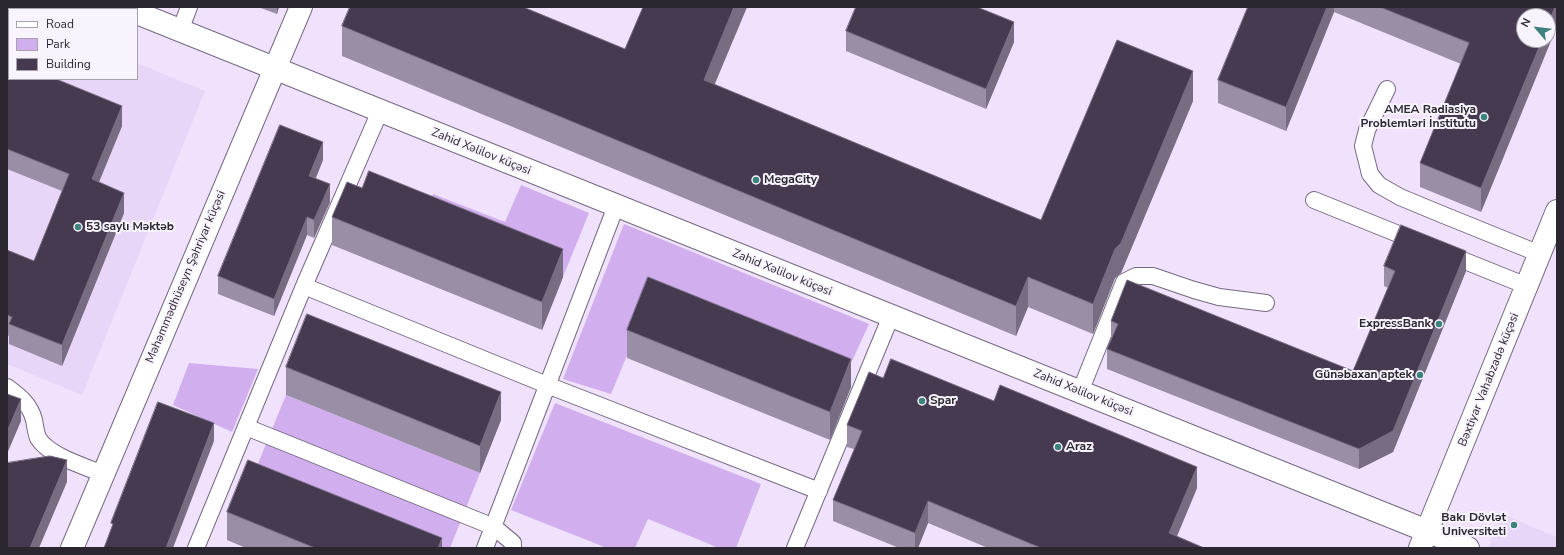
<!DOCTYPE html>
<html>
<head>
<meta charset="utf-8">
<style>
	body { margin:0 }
	#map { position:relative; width:1564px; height:555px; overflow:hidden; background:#f0e2fd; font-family:"Nunito Sans",sans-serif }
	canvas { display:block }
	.frame { position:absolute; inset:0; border:8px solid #2b2630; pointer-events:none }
	.legend { position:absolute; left:8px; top:8px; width:130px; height:72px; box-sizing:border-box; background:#f9f3fe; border:1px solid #a7a1ac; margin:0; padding:5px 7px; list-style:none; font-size:12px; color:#2b2630 }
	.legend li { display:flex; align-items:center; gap:8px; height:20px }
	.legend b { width:20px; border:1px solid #a7a1ac }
	.north { position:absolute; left:1516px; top:8px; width:40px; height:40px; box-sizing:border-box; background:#f9f3fe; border:1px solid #a7a1ac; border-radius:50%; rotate:298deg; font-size:11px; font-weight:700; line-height:16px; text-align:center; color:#2b2630 }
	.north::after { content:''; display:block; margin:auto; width:14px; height:18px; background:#3c837d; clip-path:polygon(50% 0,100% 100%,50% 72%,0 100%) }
</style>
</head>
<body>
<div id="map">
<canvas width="1564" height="555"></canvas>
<div class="frame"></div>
<ul class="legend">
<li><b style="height:5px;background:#fff"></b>Road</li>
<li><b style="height:11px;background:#d1afee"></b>Park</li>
<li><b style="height:11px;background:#453a4f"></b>Building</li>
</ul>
<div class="north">N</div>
</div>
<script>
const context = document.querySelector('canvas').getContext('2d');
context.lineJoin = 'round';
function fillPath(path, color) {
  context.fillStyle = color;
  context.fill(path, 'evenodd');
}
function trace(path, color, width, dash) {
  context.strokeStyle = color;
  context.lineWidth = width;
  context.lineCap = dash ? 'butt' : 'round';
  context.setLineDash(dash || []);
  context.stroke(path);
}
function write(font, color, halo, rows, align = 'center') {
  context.font = font + ' "Nunito Sans",sans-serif';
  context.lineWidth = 4;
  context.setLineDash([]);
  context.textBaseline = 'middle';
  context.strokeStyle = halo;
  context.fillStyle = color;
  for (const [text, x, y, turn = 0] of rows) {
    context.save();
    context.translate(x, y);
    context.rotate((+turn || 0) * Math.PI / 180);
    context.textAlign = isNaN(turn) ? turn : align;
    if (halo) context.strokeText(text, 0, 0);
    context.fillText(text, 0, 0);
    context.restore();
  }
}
fillPath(new Path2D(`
	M 7,10 L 9,11 L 9,79 L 137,79 L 137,63 L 205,91 L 82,395 L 7,364 Z
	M 1502,514 L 1557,537 L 1557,548 L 1488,548 Z`), '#e8d6f8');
fillPath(new Path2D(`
	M 521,185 L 589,213 L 563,277 L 421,220 L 433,194 L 505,222 Z
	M 624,224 L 869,324 L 842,383 L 648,305 L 611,394 L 563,379 Z
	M 189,363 L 258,369 L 232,432 L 173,405 Z
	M 286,395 L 480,473 L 450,548 L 398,548 L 248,488 Z
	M 555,403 L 761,484 L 736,548 L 719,548 L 648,519 L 635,548 L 607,548 L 511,510 Z`), '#d1afee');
const service = new Path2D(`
	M 180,31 L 189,7
	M 1387,89 L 1367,130 L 1363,146 L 1370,174 L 1379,185 L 1400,197 L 1441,214 L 1540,254
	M 1314,200 L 1418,242
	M 1445,253 L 1527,286
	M 304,286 L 547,385 L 819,491
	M 7,387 C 19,396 30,404 34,420 C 35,425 36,433 38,438 C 49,456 84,466 103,474
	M 1080,392 L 1124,282 L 1136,276 L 1153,276 L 1194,290 L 1219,297 L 1266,303
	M 246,427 L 494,527 L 513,543 L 513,548
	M 196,548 L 304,286 L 380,111
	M 485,548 L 616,206
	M 795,548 L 891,316`);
const pedestrian = new Path2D(`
	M 1427,531 L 1468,548`);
const minor = new Path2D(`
	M 137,13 L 1427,531
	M 73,546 L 301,7`);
const tertiary = new Path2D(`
	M 72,548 L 73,546
	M 1420,548 L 1557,211`);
trace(service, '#756981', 18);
trace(pedestrian, '#756981', 24);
trace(minor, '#756981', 24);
trace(tertiary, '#756981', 24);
trace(service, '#fff', 16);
trace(pedestrian, '#fff', 22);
trace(minor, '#fff', 22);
trace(tertiary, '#fff', 22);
fillPath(new Path2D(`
	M 258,7 L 279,7 L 277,14 Z
	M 643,7 L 747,7 L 714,84 L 1041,220 L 1193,101 L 1121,273 L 1115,278 L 1093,334 L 1028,307 L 1016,336 L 342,56 L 342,26 L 625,49 Z
	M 1248,7 L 1557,7 L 1557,26 L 1481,212 L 1420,187 L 1420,163 L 1461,64 L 1334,12 L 1286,131 L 1218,103 L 1218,80 Z
	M 846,31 L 1014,42 L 986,109 L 846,51 Z
	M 7,59 L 122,126 L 99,182 L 124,213 L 62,366 L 9,344 L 9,336 L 7,335 L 7,250 L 34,261 L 62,191 L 7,169 Z
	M 323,160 L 316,178 L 330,202 L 314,238 L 307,235 L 274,316 L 218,294 L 218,276 Z
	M 332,217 L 563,277 L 542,330 L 332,245 Z
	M 1384,266 L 1466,271 L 1393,452 L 1359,469 L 1107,369 L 1107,349 L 1111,341 L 1111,321 L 1353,371 L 1388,288 L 1384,286 Z
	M 627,330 L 851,387 L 830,440 L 627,358 Z
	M 286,367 L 501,420 L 480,473 L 286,395 Z
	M 883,378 L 1197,488 L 1177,536 L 1204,548 L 988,548 L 928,523 L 918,548 L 899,548 L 833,521 L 833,500 L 854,449 L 847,447 L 847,425 Z
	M 227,512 L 442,548 L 246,548 L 227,540 Z`), '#9a8ea6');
fillPath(new Path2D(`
	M 277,7 L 279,7 L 277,14 Z
	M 734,7 L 747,7 L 704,110 L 704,80 Z
	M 1327,7 L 1334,7 L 1334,12 L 1286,131 L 1286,107 Z
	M 1555,7 L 1557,7 L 1557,26 L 1481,212 L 1481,188 L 1542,40 L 1548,40 L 1548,24 Z
	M 1014,22 L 1014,42 L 986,109 L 986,89 Z
	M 1193,71 L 1193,101 L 1121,273 L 1115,278 L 1093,334 L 1093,304 L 1115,249 Z
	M 122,106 L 122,126 L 92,199 L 92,179 Z
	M 323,142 L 323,160 L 309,194 L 309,176 Z
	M 330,184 L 330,202 L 314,238 L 314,220 Z
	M 124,193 L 124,213 L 62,366 L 62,345 Z
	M 307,217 L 307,235 L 274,316 L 274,299 Z
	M 563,249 L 563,277 L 542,330 L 542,302 Z
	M 1466,251 L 1466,271 L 1393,452 L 1359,469 L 1359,449 Z
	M 1028,277 L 1028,307 L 1016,336 L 1016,306 Z
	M 851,359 L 851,387 L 830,440 L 830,412 Z
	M 501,392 L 501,420 L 480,473 L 480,446 Z
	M 21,399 L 21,421 L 7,454 L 7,432 Z
	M 214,423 L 214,441 L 173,548 L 166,548 Z
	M 67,460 L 67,482 L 39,548 L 30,548 Z
	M 1197,467 L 1197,488 L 1172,548 L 1169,533 Z
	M 928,501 L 928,523 L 918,548 L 915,548 L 915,533 Z
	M 442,538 L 442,548 L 438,548 Z`), '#786c83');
const building = new Path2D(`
	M 350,7 L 523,7 L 625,49 L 643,7 L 734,7 L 704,80 L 1041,220 L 1117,40 L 1193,71 L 1121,243 L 1115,249 L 1093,304 L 1028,277 L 1016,306 L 342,26 Z
	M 856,7 L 977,7 L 1014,22 L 986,89 L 846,31 Z
	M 1248,7 L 1327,7 L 1286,107 L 1218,80 Z
	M 1380,7 L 1555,7 L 1548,24 L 1548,16 L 1524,16 L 1524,40 L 1542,40 L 1481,188 L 1420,163 L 1469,43 Z
	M 7,59 L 9,60 L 9,79 L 56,79 L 122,106 L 92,179 L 124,193 L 62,345 L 9,324 L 12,317 L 7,315 L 7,250 L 34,261 L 69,174 L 7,149 Z
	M 280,125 L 323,142 L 309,176 L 330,184 L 314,220 L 307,217 L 274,299 L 218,276 Z
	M 369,171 L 563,249 L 542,302 L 332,217 L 347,182 L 362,188 Z
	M 1401,225 L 1466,251 L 1393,431 L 1359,449 L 1107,349 L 1118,324 L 1111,321 L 1127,280 L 1353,371 L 1395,271 L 1384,266 Z
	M 648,277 L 851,359 L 830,412 L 627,330 Z
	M 307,314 L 501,392 L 480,446 L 286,367 Z
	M 891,359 L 994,401 L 1000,385 L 1197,467 L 1169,533 L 1204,548 L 1041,548 L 928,501 L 915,533 L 833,500 L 862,431 L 847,425 L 869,372 L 883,378 Z
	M 7,394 L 21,399 L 7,432 Z
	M 158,402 L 214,423 L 166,548 L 104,548 L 113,524 L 111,523 Z
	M 50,456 L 67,460 L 30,548 L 7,548 L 7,463 Z
	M 248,460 L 442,538 L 438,548 L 315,548 L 227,512 Z`);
fillPath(building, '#453a4f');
trace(building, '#786c83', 1);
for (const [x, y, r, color] of [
	[1484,117,4,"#3c837d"],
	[756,180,4,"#3c837d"],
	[78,227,4,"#3c837d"],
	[1439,324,4,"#3c837d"],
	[1420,375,4,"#3c837d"],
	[922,401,4,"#3c837d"],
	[1058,447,4,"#3c837d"],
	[1514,525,4,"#3c837d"]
]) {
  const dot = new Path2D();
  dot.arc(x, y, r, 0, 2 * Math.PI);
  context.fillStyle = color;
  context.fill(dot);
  trace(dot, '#f9f3fe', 1.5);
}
write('bold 12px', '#2b2630', '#f9f3fe', [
	["AMEA Radiasiya",1476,110],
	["Problemləri İnstitutu",1476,124],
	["MegaCity",764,180,"left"],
	["53 saylı Məktəb",86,227,"left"],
	["ExpressBank",1431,324],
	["Günəbaxan aptek",1412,375],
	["Spar",930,401,"left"],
	["Araz",1066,447,"left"],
	["Bakı Dövlət",1506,518],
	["Universiteti",1506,532]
], 'right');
write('12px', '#2b2630', '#f9f3fe', [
	["Zahid Xəlilov küçəsi",481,152,22],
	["Zahid Xəlilov küçəsi",782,273,22],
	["Məhəmmədhüseyn Şəhriyar küçəsi",186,277,-67],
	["Bəxtiyar Vahabzadə küçəsi",1489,380,-68],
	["Zahid Xəlilov küçəsi",1083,393,22]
]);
</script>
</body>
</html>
